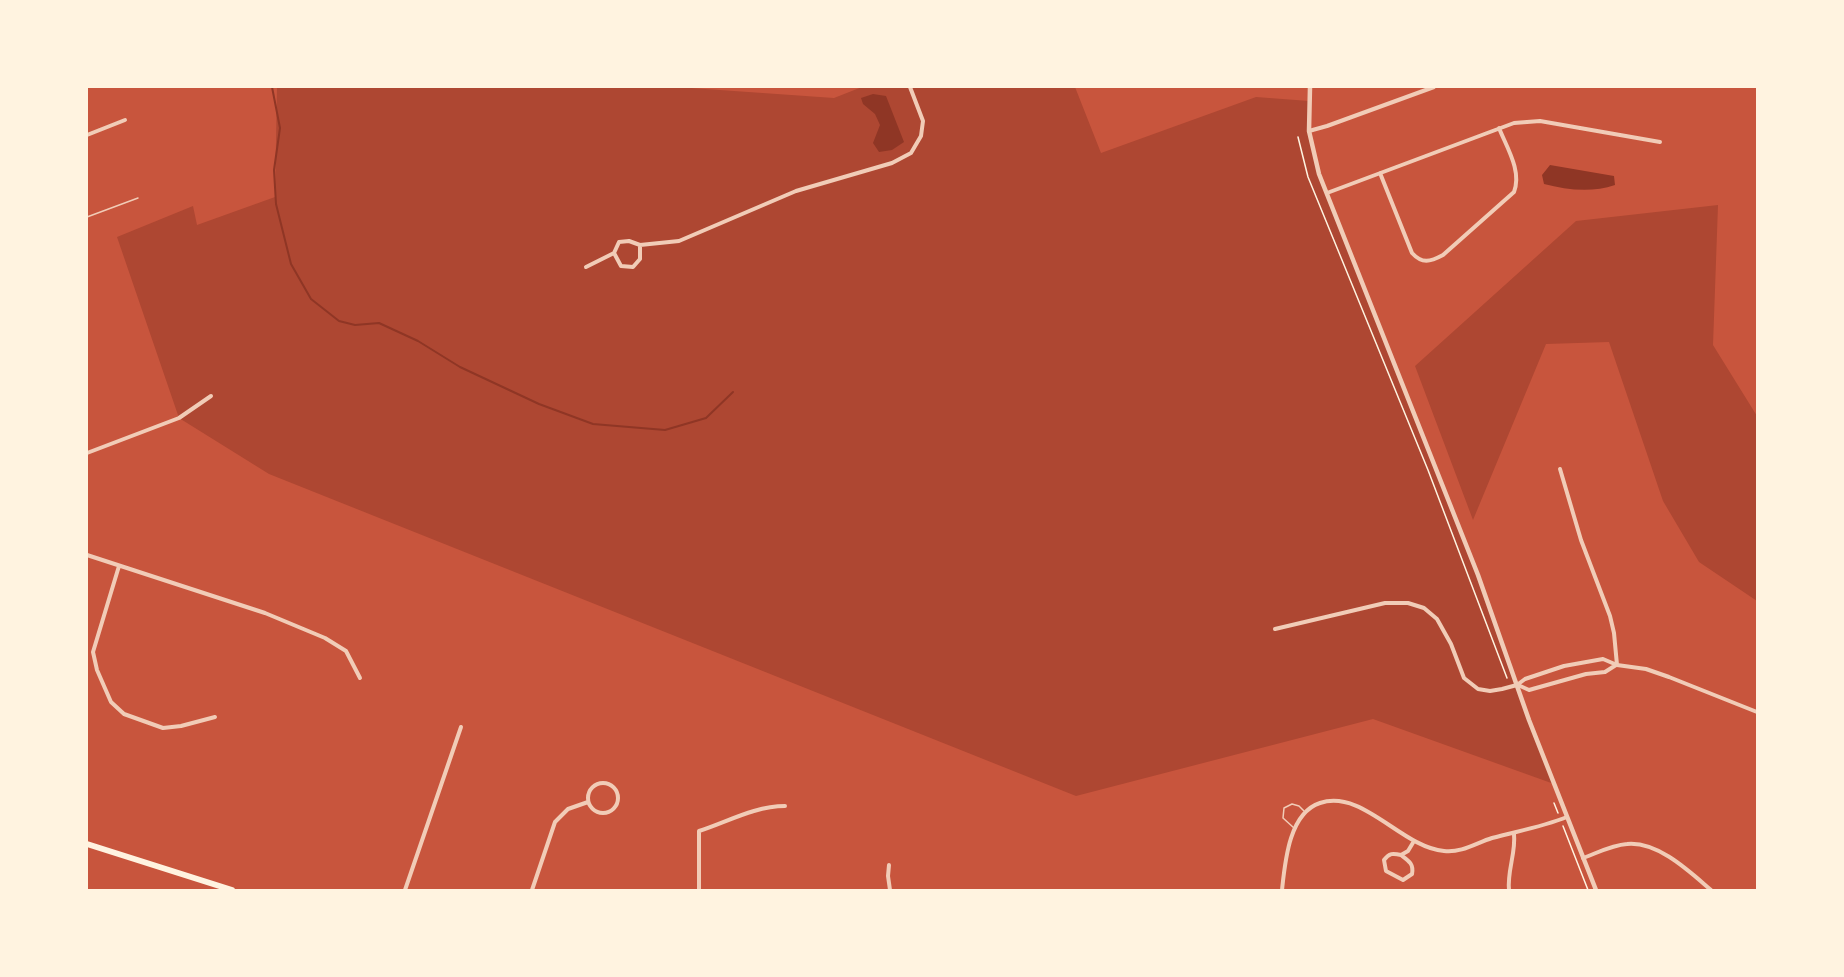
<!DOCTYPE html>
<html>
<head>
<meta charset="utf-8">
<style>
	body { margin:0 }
	#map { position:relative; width:1844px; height:977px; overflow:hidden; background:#c8553d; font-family:"Zilla Slab",serif }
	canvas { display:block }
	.frame { position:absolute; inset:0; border:88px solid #fff3e0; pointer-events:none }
</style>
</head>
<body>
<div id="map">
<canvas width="1844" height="977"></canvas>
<div class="frame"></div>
</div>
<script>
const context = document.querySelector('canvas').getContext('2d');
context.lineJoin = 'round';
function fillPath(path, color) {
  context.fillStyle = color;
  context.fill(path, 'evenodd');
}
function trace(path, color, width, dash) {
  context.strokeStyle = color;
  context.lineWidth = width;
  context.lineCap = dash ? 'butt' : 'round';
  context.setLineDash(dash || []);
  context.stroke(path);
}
fillPath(new Path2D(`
	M 277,87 L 677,87 L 834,98 L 862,87 L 1075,87 L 1101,153 L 1256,97 L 1309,101 L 1312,152 L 1478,575 L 1554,784 L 1373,719 L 1076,796 L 269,474 L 179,418 L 117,237 L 193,206 L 197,225 L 275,197 Z
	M 1718,205 L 1713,345 L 1757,416 L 1757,601 L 1699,562 L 1663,501 L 1609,342 L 1546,344 L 1473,520 L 1415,366 L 1576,221 Z`), '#ae4732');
fillPath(new Path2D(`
	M 873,94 L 886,96 L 904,142 L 892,150 L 879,152 L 873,143 L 880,125 L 875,114 L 863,104 L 861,98 Z
	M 1550,165 L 1614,176 L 1615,185 C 1592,193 1567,190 1544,184 L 1542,175 Z`), '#8f3625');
trace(new Path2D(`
	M 272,87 L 280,128 L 274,170 L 276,204 L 291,264 L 311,299 L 339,321 L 355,325 L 379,323 L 418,341 L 460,367 L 539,404 L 593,424 L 665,430 L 706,418 L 733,392`), '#8f3625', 2);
trace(new Path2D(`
	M 1298,137 L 1308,177 L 1428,470 L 1507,678
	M 1554,803 L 1558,813
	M 1563,826 L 1588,890`), '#fff3e0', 1.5);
trace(new Path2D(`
	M 87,217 L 138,198
	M 1294,828 L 1283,818 L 1284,808 L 1292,804 L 1299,806 L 1304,811`), '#f1ccb7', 1.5);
trace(new Path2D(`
	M 1309,131 L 1327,126 L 1434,87
	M 87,135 L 125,120
	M 1380,173 L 1412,253 C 1422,264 1430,262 1443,255 L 1514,192 C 1522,171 1507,148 1499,128
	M 1327,193 L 1514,123 L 1540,121 L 1660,142
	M 640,245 L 640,259 L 633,267 L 621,266 L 614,253 L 619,242 L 629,241 L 640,245 L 679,241 L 796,191 L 892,163 L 911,153 L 921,136 L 923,121 L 910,87
	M 586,267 L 614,253
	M 87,453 L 179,418 L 211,396
	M 1560,469 L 1581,540 L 1610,616 L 1614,633 L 1617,665
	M 87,555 L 265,613 L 325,638 L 346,651 L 360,678
	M 119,566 L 93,652 L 97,670 L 111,702 L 124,714 L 163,728 L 181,726 L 215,717
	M 1275,629 L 1385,603 L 1408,603 L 1424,608 L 1437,619 L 1451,644 L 1464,678 L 1478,689 L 1490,691 L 1502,689 L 1517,685 L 1525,679 L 1564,666 L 1603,659 L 1617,665 L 1646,669 L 1669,677 L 1757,712
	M 1518,685 L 1529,690 L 1586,674 L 1605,672 L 1616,665
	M588 798a15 15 0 1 1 30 0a15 15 0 1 1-30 0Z
	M 1401,855 C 1409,861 1414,864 1412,874 L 1403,880 L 1386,871 L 1384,860 C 1389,853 1393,853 1401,855 L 1408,851 L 1414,841
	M 1583,858 C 1597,853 1612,845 1627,844 C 1658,841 1690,872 1711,890
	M 889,865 L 888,876 L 890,890
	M 405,890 L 461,727
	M 532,890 L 555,822 L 568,809 L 588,802
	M 699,890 L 699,831 C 727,822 755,806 785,806
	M 1282,890 C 1285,862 1289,813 1320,803 C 1363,789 1401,847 1444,851 C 1462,853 1476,843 1492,838 C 1518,831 1542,827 1567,817
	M 1509,890 C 1507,871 1516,853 1514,834`), '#f1ccb7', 4);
trace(new Path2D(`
	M 1310,87 L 1309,131 L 1319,174 L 1478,575 L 1529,720 L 1596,890`), '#f1ccb7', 4.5);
trace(new Path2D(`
	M 87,844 L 232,890`), '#fff3e0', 6);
</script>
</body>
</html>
